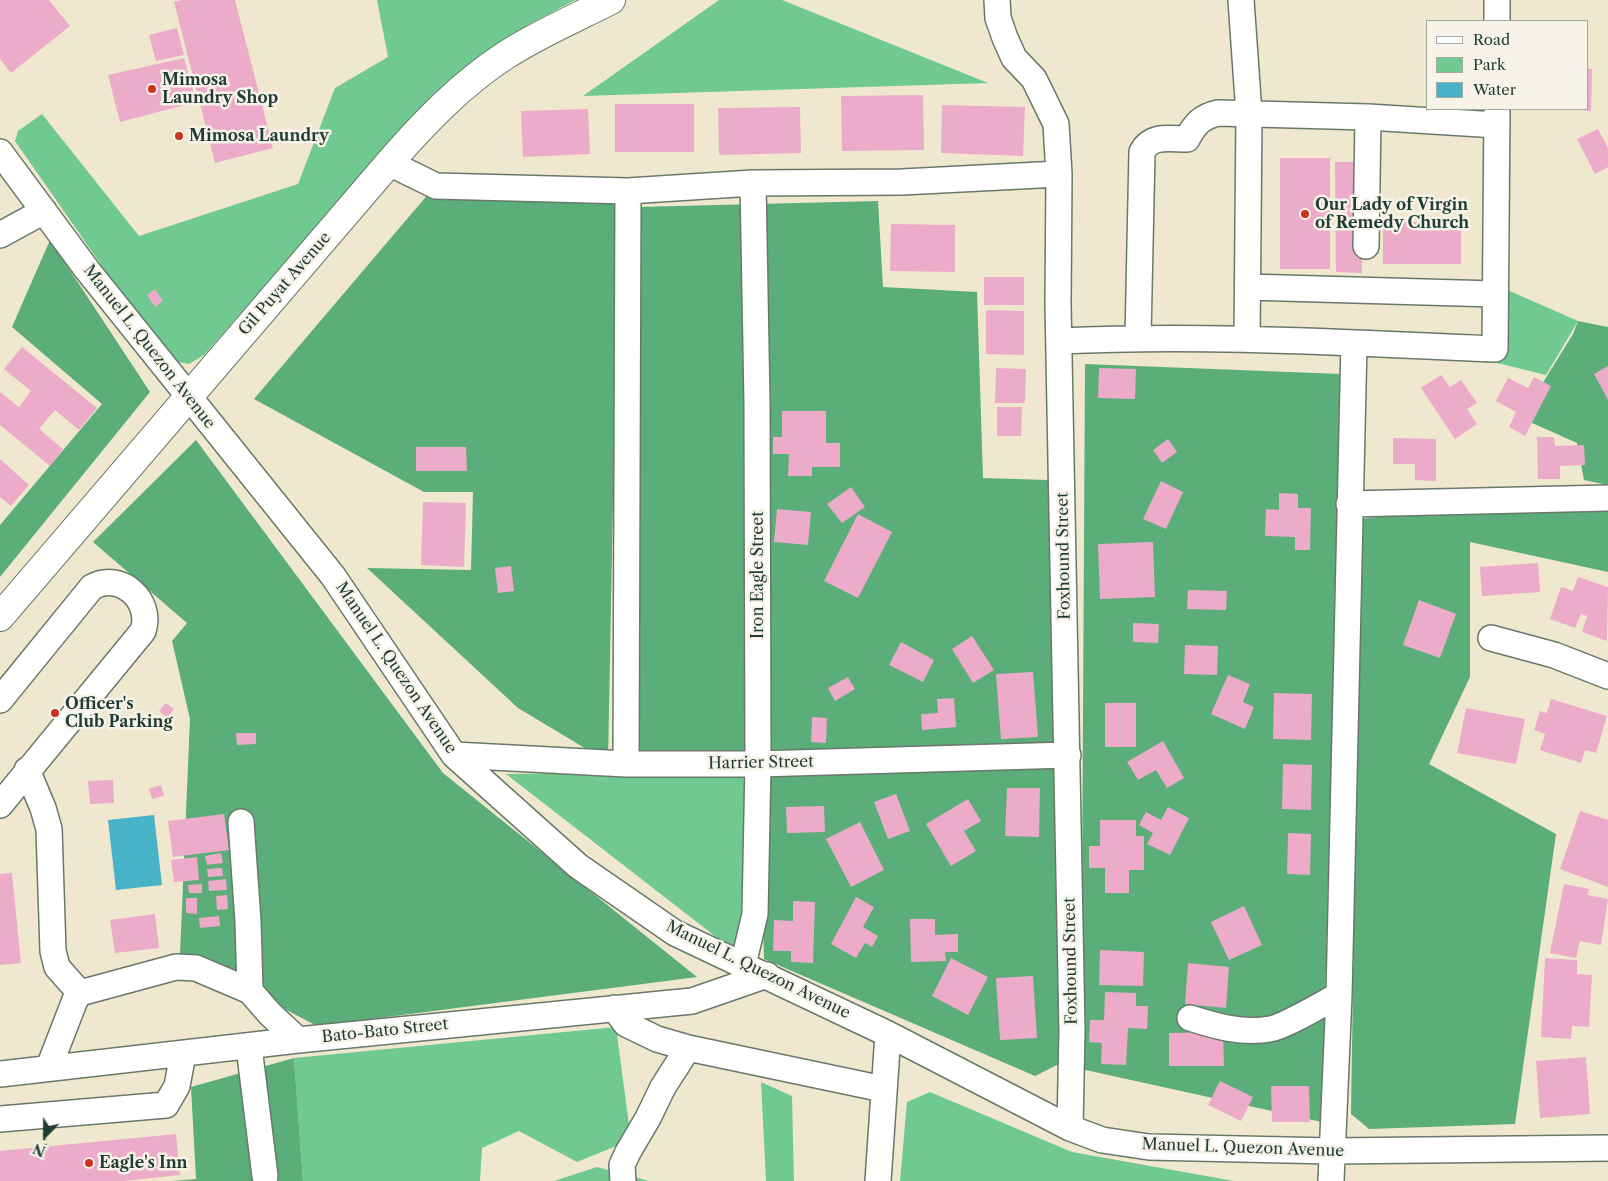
<!DOCTYPE html>
<html>
<head>
<meta charset="utf-8">
<style>
	body { margin:0 }
	#map { position:relative; width:1608px; height:1181px; overflow:hidden; background:#efe8ce; font-family:"Libre Caslon Text",serif }
	canvas { display:block }
	.legend { position:absolute; left:1426px; top:20px; width:162px; height:90px; box-sizing:border-box; background:#f7f3e8; border:1px solid #a1aaa0; margin:0; padding:6px 9px; list-style:none; font-size:15px; color:#1f3d34 }
	.legend li { display:flex; align-items:center; gap:10px; height:25px }
	.legend b { width:25px; border:1px solid #a1aaa0 }
	.north { position:absolute; left:20px; top:1111px; width:50px; height:50px; -webkit-text-stroke:4px #f7f3e8; paint-order:stroke; rotate:202deg; font-size:14px; font-weight:700; line-height:20px; text-align:center; color:#1f3d34 }
	.north::after { content:''; display:block; margin:auto; width:18px; height:22px; background:#1f3d34; clip-path:polygon(50% 0,100% 100%,50% 72%,0 100%) }
</style>
</head>
<body>
<div id="map">
<canvas width="1608" height="1181"></canvas>
<ul class="legend">
<li><b style="height:6px;background:#fff"></b>Road</li>
<li><b style="height:14px;background:#6fc990"></b>Park</li>
<li><b style="height:14px;background:#48b2c7"></b>Water</li>
</ul>
<div class="north">N</div>
</div>
<script>
const context = document.querySelector('canvas').getContext('2d');
context.lineJoin = 'round';
function fillPath(path, color) {
  context.fillStyle = color;
  context.fill(path, 'evenodd');
}
function trace(path, color, width, dash) {
  context.strokeStyle = color;
  context.lineWidth = width;
  context.lineCap = dash ? 'butt' : 'round';
  context.setLineDash(dash || []);
  context.stroke(path);
}
function write(font, color, halo, rows, align = 'center') {
  context.font = font + ' "Libre Caslon Text",serif';
  context.lineWidth = 5;
  context.setLineDash([]);
  context.textBaseline = 'middle';
  context.strokeStyle = halo;
  context.fillStyle = color;
  for (const [text, x, y, turn = 0] of rows) {
    context.save();
    context.translate(x, y);
    context.rotate((+turn || 0) * Math.PI / 180);
    context.textAlign = isNaN(turn) ? turn : align;
    if (halo) context.strokeText(text, 0, 0);
    context.fillText(text, 0, 0);
    context.restore();
  }
}
fillPath(new Path2D(`
	M 377,0 L 575,0 L 526,26 L 434,93 L 204,355 L 189,364 L 173,361 L 118,289 L 15,141 L 18,131 L 42,114 L 139,236 L 298,184 L 335,88 L 388,57 Z
	M 719,0 L 782,0 L 988,83 L 583,96 Z
	M 1496,285 L 1578,321 L 1546,375 L 1497,363 Z
	M 752,771 L 738,954 L 506,774 Z
	M 616,1027 L 631,1140 L 577,1162 L 519,1131 L 482,1148 L 480,1181 L 303,1181 L 294,1058 Z
	M 761,1082 L 792,1096 L 794,1181 L 766,1181 Z
	M 930,1092 L 1072,1152 L 1234,1181 L 900,1181 L 907,1102 Z
	M 597,1167 L 649,1181 L 554,1181 Z`), '#6fc990');
fillPath(new Path2D(`
	M 441,179 L 619,184 L 608,762 L 518,708 L 367,568 L 471,570 L 473,492 L 424,492 L 254,399 Z
	M 878,201 L 883,287 L 977,292 L 983,478 L 1048,480 L 1059,747 L 640,751 L 638,207 Z
	M 50,240 L 150,392 L 0,577 L 0,525 L 102,404 L 12,327 Z
	M 1578,321 L 1608,327 L 1608,485 L 1584,480 L 1577,443 L 1521,418 L 1573,334 Z
	M 1085,364 L 1341,374 L 1322,1122 L 1081,1069 Z
	M 196,440 L 443,773 L 697,977 L 317,1026 L 180,954 L 190,719 L 172,641 L 187,623 L 93,542 Z
	M 1608,495 L 1608,572 L 1470,542 L 1470,677 L 1429,764 L 1556,834 L 1515,1124 L 1369,1129 L 1351,1114 L 1360,519 L 1475,505 Z
	M 1075,757 L 1065,1061 L 1035,1076 L 764,959 L 759,764 Z
	M 294,1058 L 303,1181 L 172,1181 L 196,1179 L 191,1087 Z`), '#5bad7a');
fillPath(new Path2D(`
	M 154,815 L 162,885 L 116,890 L 108,820 Z`), '#48b2c7');
fillPath(new Path2D(`
	M 0,0 L 49,0 L 70,26 L 11,73 L 0,59 Z
	M 182,0 L 235,0 L 273,148 L 215,163 L 174,2 Z
	M 177,28 L 184,55 L 156,61 L 149,35 Z
	M 184,58 L 196,102 L 120,122 L 108,75 Z
	M 1587,69 L 1592,69 L 1591,111 L 1581,110 L 1587,109 Z
	M 923,95 L 924,150 L 842,151 L 841,96 Z
	M 615,104 L 694,104 L 694,152 L 615,152 Z
	M 942,105 L 1025,107 L 1023,156 L 941,153 Z
	M 800,107 L 801,153 L 719,155 L 718,108 Z
	M 588,109 L 590,154 L 523,157 L 521,111 Z
	M 1598,129 L 1608,148 L 1608,167 L 1595,174 L 1577,139 Z
	M 1280,158 L 1330,158 L 1330,269 L 1280,269 Z
	M 1335,162 L 1362,162 L 1362,273 L 1336,272 Z
	M 1383,222 L 1461,222 L 1461,264 L 1383,264 Z
	M 891,224 L 955,225 L 955,272 L 890,271 Z
	M 984,277 L 1024,277 L 1024,305 L 984,305 Z
	M 155,289 L 163,301 L 155,307 L 147,295 Z
	M 986,310 L 1024,311 L 1024,355 L 986,354 Z
	M 22,347 L 97,408 L 79,430 L 55,410 L 39,429 L 63,449 L 50,466 L 0,425 L 0,392 L 19,407 L 31,391 L 4,369 Z
	M 1608,366 L 1608,400 L 1594,374 Z
	M 996,368 L 1026,369 L 1025,403 L 995,403 Z
	M 1099,368 L 1136,369 L 1135,399 L 1098,398 Z
	M 1441,375 L 1450,387 L 1461,380 L 1477,403 L 1467,409 L 1477,424 L 1455,439 L 1421,388 Z
	M 1534,377 L 1551,386 L 1525,436 L 1509,427 L 1516,412 L 1496,401 L 1508,378 L 1528,388 Z
	M 997,407 L 1022,407 L 1021,436 L 997,436 Z
	M 782,411 L 826,411 L 826,443 L 840,443 L 840,467 L 812,467 L 812,476 L 788,476 L 789,454 L 773,454 L 773,437 L 782,437 Z
	M 1537,437 L 1554,437 L 1555,446 L 1584,445 L 1585,465 L 1560,466 L 1560,479 L 1538,479 Z
	M 1393,438 L 1436,439 L 1436,481 L 1415,480 L 1415,464 L 1393,464 Z
	M 1168,439 L 1177,452 L 1162,463 L 1153,450 Z
	M 416,447 L 466,447 L 467,471 L 416,471 Z
	M 0,459 L 29,485 L 11,506 L 0,497 Z
	M 1161,481 L 1183,492 L 1166,529 L 1143,519 Z
	M 851,487 L 865,507 L 842,523 L 827,504 Z
	M 1279,493 L 1298,494 L 1298,508 L 1311,508 L 1310,550 L 1295,550 L 1295,537 L 1265,536 L 1266,509 L 1279,510 Z
	M 423,502 L 466,503 L 464,567 L 421,565 Z
	M 777,509 L 811,512 L 808,545 L 774,542 Z
	M 858,514 L 892,532 L 858,598 L 824,581 Z
	M 1153,542 L 1155,597 L 1100,599 L 1098,544 Z
	M 1538,563 L 1540,592 L 1482,596 L 1480,567 Z
	M 511,566 L 514,591 L 498,593 L 495,568 Z
	M 1578,577 L 1608,587 L 1607,641 L 1582,632 L 1587,616 L 1581,614 L 1575,628 L 1550,619 L 1561,587 L 1573,591 Z
	M 1188,590 L 1227,591 L 1226,610 L 1187,609 Z
	M 1419,600 L 1456,614 L 1440,658 L 1403,645 Z
	M 1133,623 L 1159,624 L 1158,643 L 1133,642 Z
	M 972,636 L 994,670 L 973,683 L 952,649 Z
	M 901,642 L 934,660 L 923,682 L 889,665 Z
	M 1185,645 L 1218,646 L 1217,675 L 1184,674 Z
	M 1033,672 L 1038,737 L 1001,739 L 996,674 Z
	M 1228,675 L 1250,684 L 1243,702 L 1254,707 L 1245,729 L 1211,714 Z
	M 848,677 L 855,689 L 835,701 L 828,688 Z
	M 1274,693 L 1312,694 L 1311,740 L 1273,739 Z
	M 954,698 L 956,727 L 922,730 L 921,714 L 938,713 L 937,699 Z
	M 1551,699 L 1607,716 L 1596,753 L 1585,750 L 1581,763 L 1540,750 L 1545,734 L 1534,730 L 1540,711 L 1547,713 Z
	M 166,703 L 174,709 L 167,718 L 159,711 Z
	M 1105,703 L 1136,703 L 1136,747 L 1105,747 Z
	M 1466,708 L 1525,719 L 1516,764 L 1457,753 Z
	M 812,717 L 827,718 L 826,743 L 811,742 Z
	M 236,733 L 256,733 L 256,744 L 237,745 Z
	M 1163,741 L 1184,778 L 1167,788 L 1156,770 L 1138,780 L 1127,762 Z
	M 1283,764 L 1312,765 L 1311,810 L 1282,809 Z
	M 113,780 L 114,803 L 90,804 L 88,781 Z
	M 161,785 L 164,796 L 152,799 L 149,789 Z
	M 1007,788 L 1040,788 L 1039,837 L 1005,836 Z
	M 896,794 L 910,831 L 888,839 L 874,802 Z
	M 968,799 L 981,821 L 964,831 L 976,851 L 951,866 L 926,824 Z
	M 824,806 L 825,832 L 787,833 L 786,807 Z
	M 1168,807 L 1189,818 L 1170,855 L 1147,844 L 1153,833 L 1139,825 L 1146,812 L 1161,820 Z
	M 1580,811 L 1608,820 L 1608,887 L 1560,869 Z
	M 224,814 L 229,850 L 173,857 L 168,821 Z
	M 1100,820 L 1136,820 L 1136,836 L 1144,836 L 1144,870 L 1129,870 L 1129,893 L 1105,893 L 1105,868 L 1089,868 L 1089,846 L 1100,846 Z
	M 860,822 L 884,870 L 851,887 L 826,839 Z
	M 1288,833 L 1311,834 L 1310,875 L 1287,874 Z
	M 221,853 L 223,863 L 207,865 L 205,856 Z
	M 197,857 L 199,880 L 174,882 L 171,860 Z
	M 222,868 L 223,876 L 208,877 L 207,869 Z
	M 12,873 L 21,963 L 0,965 L 0,874 Z
	M 226,879 L 227,890 L 209,891 L 208,881 Z
	M 202,884 L 202,893 L 189,893 L 188,885 Z
	M 1564,884 L 1589,889 L 1588,895 L 1608,899 L 1601,945 L 1580,941 L 1576,958 L 1550,953 Z
	M 227,895 L 228,909 L 217,910 L 216,896 Z
	M 856,897 L 874,907 L 863,927 L 878,936 L 872,947 L 865,943 L 856,958 L 831,944 Z
	M 186,898 L 197,898 L 197,914 L 186,913 Z
	M 793,901 L 815,902 L 813,963 L 791,962 L 791,951 L 773,951 L 774,920 L 793,921 Z
	M 1244,906 L 1262,945 L 1229,960 L 1211,922 Z
	M 155,914 L 159,948 L 115,953 L 110,920 Z
	M 219,916 L 220,926 L 200,928 L 199,918 Z
	M 910,919 L 935,919 L 935,935 L 958,934 L 958,952 L 945,952 L 946,961 L 911,962 Z
	M 1100,950 L 1144,952 L 1143,986 L 1099,985 Z
	M 951,958 L 988,977 L 968,1015 L 932,996 Z
	M 1545,958 L 1577,960 L 1577,974 L 1592,975 L 1589,1027 L 1572,1026 L 1571,1039 L 1541,1037 Z
	M 1188,963 L 1229,967 L 1226,1008 L 1185,1004 Z
	M 1033,976 L 1037,1038 L 1000,1040 L 996,978 Z
	M 1105,992 L 1136,993 L 1136,1006 L 1148,1006 L 1147,1029 L 1128,1028 L 1126,1065 L 1101,1064 L 1102,1043 L 1089,1042 L 1090,1020 L 1104,1020 Z
	M 1223,1032 L 1224,1066 L 1169,1066 L 1169,1033 Z
	M 1586,1057 L 1590,1114 L 1540,1118 L 1536,1061 Z
	M 1220,1081 L 1253,1097 L 1241,1121 L 1208,1105 Z
	M 1271,1086 L 1309,1086 L 1310,1122 L 1272,1122 Z
	M 176,1134 L 180,1175 L 123,1181 L 0,1181 L 0,1151 Z`), '#ecabc9');
const minor = new Path2D(`
	M 997,0 L 998,18 L 1005,38 L 1014,58 L 1034,79 L 1056,124 L 1059,174 L 1058,304 L 1072,1030 L 1070,1128
	M 1241,0 L 1249,114 L 1247,338
	M 1497,21 L 1497,0
	M 0,152 L 88,271 L 333,576 L 454,755 L 578,866 L 675,933 L 888,1034 L 1070,1128 L 1102,1140 L 1149,1147 L 1332,1151 L 1608,1148
	M 389,163 L 436,186 L 628,191 L 753,183 L 902,182 L 1059,174
	M 0,235 L 44,211
	M 1366,246 L 1368,117
	M 1248,287 L 1495,294
	M 1138,337 L 1142,152 C 1151,134 1170,139 1187,139 C 1195,124 1201,117 1218,113 L 1368,117 L 1497,125
	M 1060,341 C 1205,334 1350,343 1495,349 L 1497,109
	M 1349,504 L 1608,498
	M 1491,638 L 1554,655 L 1608,676
	M 0,700 L 92,587 C 121,571 153,601 143,631 L 0,805
	M 454,755 L 626,764 L 758,764 L 1068,755
	M 626,764 L 628,191
	M 27,770 L 43,808 L 49,829 L 53,951 L 57,967 L 80,993 L 176,967 L 196,968 L 250,991 L 270,1014 L 298,1040
	M 241,822 L 248,921 L 250,991
	M 743,965 L 755,914 L 758,764 L 757,402 L 753,183
	M 614,1008 L 626,1024 L 657,1039 L 688,1048
	M 1190,1018 C 1215,1026 1242,1034 1270,1029 C 1284,1027 1324,1003 1339,995
	M 249,1047 L 265,1176
	M 49,1067 L 75,1000 L 80,993
	M 0,1074 L 298,1040 L 692,1001 L 767,975
	M 0,1119 L 166,1105 L 177,1086 L 183,1054
	M 623,1181 L 622,1165 L 628,1152 L 648,1118 L 663,1087 L 688,1048 L 883,1089
	M 878,1181 L 888,1034
	M 1331,1181 L 1339,995 L 1354,343`);
const major = new Path2D(`
	M 0,617 L 389,163 C 424,123 461,84 506,55 C 540,33 576,18 611,0`);
trace(minor, '#68796a', 28);
trace(major, '#68796a', 30);
trace(new Path2D(`
	M 44,1134 L 46,1147`), '#68796a', 3, [1, 4]);
trace(minor, '#fff', 25);
trace(major, '#fff', 28);
for (const [x, y, r, color] of [
	[152,89,5,"#c8321e"],
	[179,136,5,"#c8321e"],
	[1305,214,5,"#c8321e"],
	[55,713,5,"#c8321e"],
	[89,1163,5,"#c8321e"]
]) {
  const dot = new Path2D();
  dot.arc(x, y, r, 0, 2 * Math.PI);
  context.fillStyle = color;
  context.fill(dot);
  trace(dot, '#f7f3e8', 2);
}
write('bold 16px', '#1f3d34', '#f7f3e8', [
	["Mimosa",162,80],
	["Laundry Shop",162,98],
	["Mimosa Laundry",189,136],
	["Our Lady of Virgin",1315,205],
	["of Remedy Church",1315,223],
	["Officer's",65,704],
	["Club Parking",65,722],
	["Eagle's Inn",99,1163]
], 'left');
write('16px', '#1f3d34', '#f7f3e8', [
	["Gil Puyat Avenue",285,284,-49],
	["Manuel L. Quezon Avenue",149,347,52],
	["Foxhound Street",1064,556,-91],
	["Iron Eagle Street",758,575,-90],
	["Manuel L. Quezon Avenue",396,668,56],
	["Harrier Street",761,763,-1],
	["Foxhound Street",1071,961,-91],
	["Manuel L. Quezon Avenue",758,970,26],
	["Bato-Bato Street",385,1031,-6],
	["Manuel L. Quezon Avenue",1243,1148,2]
]);
</script>
</body>
</html>
